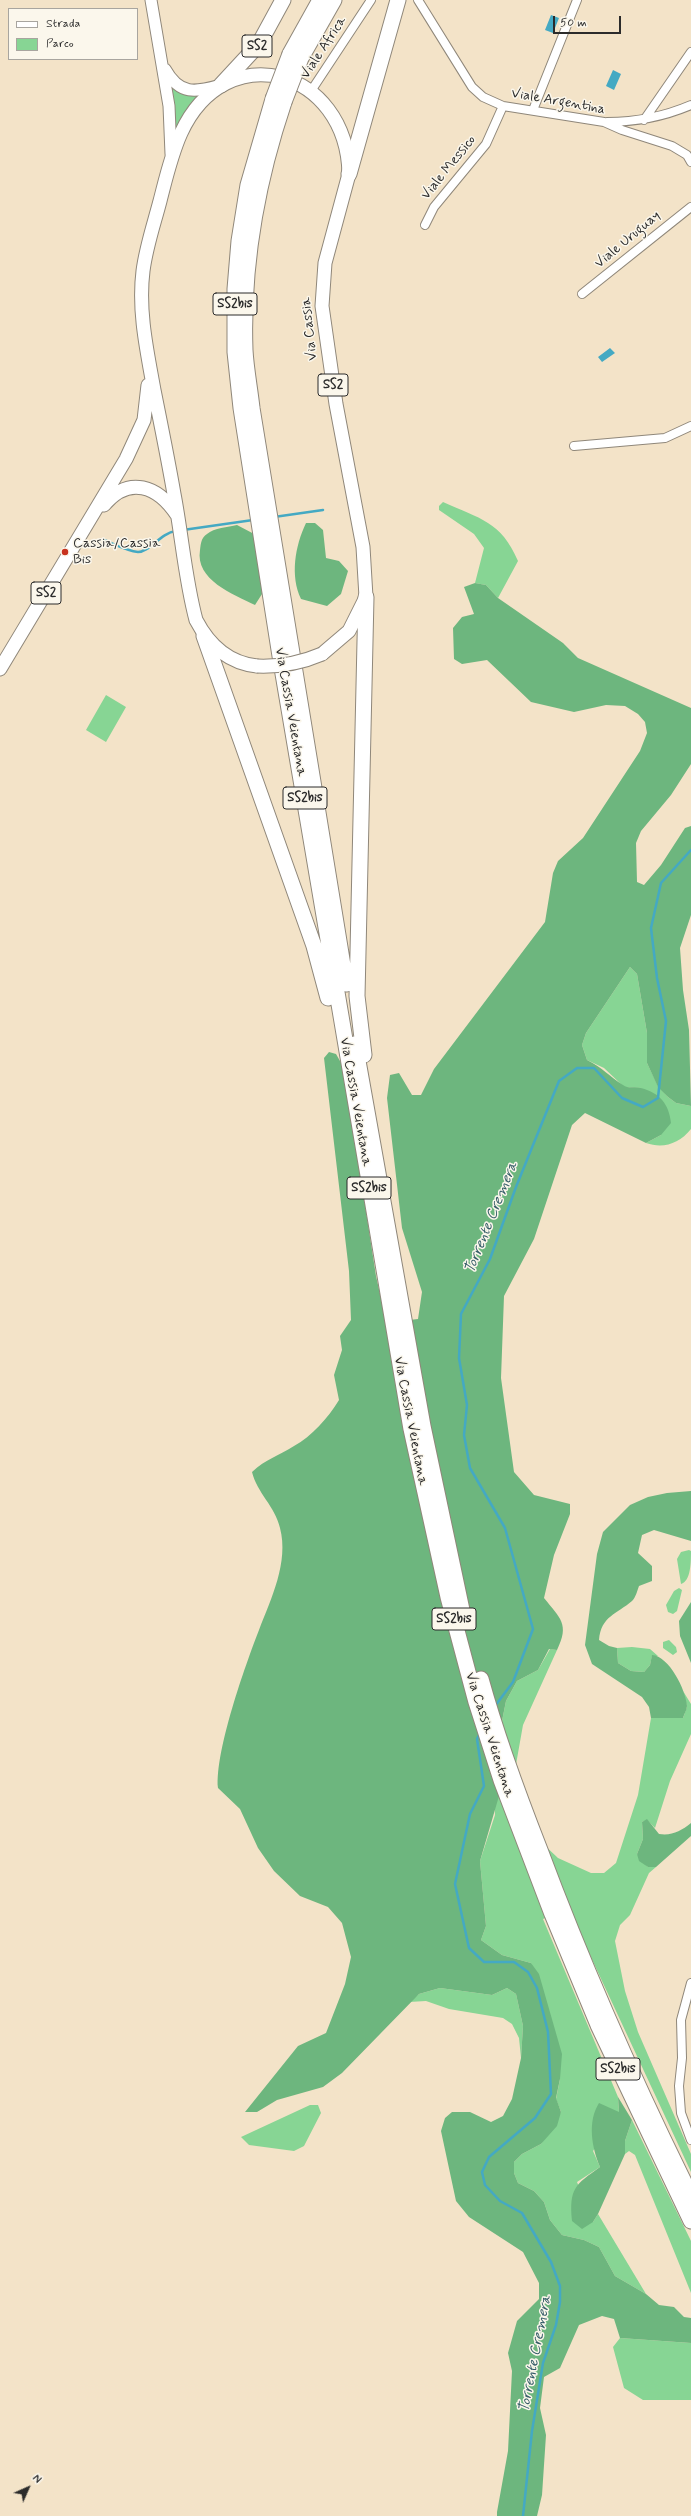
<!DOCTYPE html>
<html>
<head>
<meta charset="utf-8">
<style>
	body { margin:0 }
	#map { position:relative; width:691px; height:2516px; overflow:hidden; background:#f3e3c8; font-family:Mynerve,sans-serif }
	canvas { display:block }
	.legend { position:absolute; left:8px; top:8px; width:130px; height:52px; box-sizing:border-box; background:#fbf7ec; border:1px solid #a8a59f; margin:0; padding:5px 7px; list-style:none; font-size:12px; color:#2b2b2b }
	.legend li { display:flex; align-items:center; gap:8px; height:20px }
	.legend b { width:20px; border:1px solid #a8a59f }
	.north { position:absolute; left:8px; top:2468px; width:40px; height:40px; -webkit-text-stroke:3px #fbf7ec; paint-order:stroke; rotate:45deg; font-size:11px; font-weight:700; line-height:16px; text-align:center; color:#2b2b2b }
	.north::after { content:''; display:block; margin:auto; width:14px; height:18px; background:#2b2b2b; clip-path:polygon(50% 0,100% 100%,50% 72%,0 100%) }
	.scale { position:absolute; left:553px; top:16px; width:68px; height:18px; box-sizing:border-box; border:2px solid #2b2b2b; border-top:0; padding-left:5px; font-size:12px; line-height:14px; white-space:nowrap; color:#2b2b2b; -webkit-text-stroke:3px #fbf7ec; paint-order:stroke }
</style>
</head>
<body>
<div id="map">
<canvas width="691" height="2516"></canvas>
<ul class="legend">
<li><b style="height:5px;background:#fff"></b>Strada</li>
<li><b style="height:11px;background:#87d594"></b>Parco</li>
</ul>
<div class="north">N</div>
<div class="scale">50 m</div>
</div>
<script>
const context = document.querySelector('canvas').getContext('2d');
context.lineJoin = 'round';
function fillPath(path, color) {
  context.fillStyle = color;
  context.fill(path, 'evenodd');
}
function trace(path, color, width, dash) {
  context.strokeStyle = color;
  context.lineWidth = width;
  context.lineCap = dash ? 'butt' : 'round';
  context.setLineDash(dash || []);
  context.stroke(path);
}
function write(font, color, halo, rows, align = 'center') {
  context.font = font + ' Mynerve,sans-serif';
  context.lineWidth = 3;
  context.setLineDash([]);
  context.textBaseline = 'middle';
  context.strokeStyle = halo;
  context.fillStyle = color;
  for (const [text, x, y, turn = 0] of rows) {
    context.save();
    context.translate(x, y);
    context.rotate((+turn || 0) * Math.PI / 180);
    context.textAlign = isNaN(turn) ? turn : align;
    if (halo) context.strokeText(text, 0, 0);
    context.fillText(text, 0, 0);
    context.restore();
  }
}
fillPath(new Path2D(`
	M 171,83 C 179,94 186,96 200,96 L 185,112 L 174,139 L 174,108 Z
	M 443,502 C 480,519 501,521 518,561 L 498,598 L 486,585 L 475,583 L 484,548 L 474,534 L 439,510 L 439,506 Z
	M 106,695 L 126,707 L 106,742 L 86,730 Z
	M 630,967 L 637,974 L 647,1033 L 647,1063 L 658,1086 L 668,1097 L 676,1103 L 691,1106 L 691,1129 C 679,1144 663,1149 646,1143 L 661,1135 L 641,1088 L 624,1087 L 604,1068 L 587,1060 L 582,1045 L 586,1033 Z
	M 689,1550 L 691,1551 C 691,1562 691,1581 681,1584 L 677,1559 L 681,1552 Z
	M 679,1588 L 682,1590 L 677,1611 L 673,1614 L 668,1612 L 666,1605 L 674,1591 Z
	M 669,1640 L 676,1647 L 677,1652 L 673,1655 L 663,1648 L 663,1642 Z
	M 632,1647 L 650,1649 L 658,1656 L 652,1656 L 650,1665 L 644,1672 L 631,1671 L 618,1663 L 617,1648 Z
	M 550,1649 L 557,1650 L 523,1725 L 515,1770 L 540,1841 L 558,1858 L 591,1873 L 604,1873 L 616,1863 L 638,1795 L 651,1718 L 683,1718 L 687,1707 L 683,1691 L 691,1704 L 691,1734 L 670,1781 L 655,1828 L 647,1820 L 642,1822 L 643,1839 L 637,1854 L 648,1867 L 656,1867 L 649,1873 L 630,1915 L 620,1925 L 615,1941 L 625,1991 L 638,2032 L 691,2154 L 691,2172 L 568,1908 L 543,1919 L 618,2097 L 619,2112 L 593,2151 L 600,2167 L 577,2182 L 593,2222 L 598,2214 L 646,2294 L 615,2276 L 599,2247 L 584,2240 L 562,2235 L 550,2220 L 544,2202 L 534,2191 L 518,2183 L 514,2173 L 514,2162 L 522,2154 L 541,2144 L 561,2112 L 556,2099 L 560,2079 L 531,1963 L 502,1955 L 481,1940 L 486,1926 L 480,1861 L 495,1815 L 493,1766 L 506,1701 L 517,1681 L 538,1670 Z
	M 440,1988 L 492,1995 L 507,1988 L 516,1994 L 523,2026 L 521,2058 L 519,2038 L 512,2024 L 503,2018 L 449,2009 L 426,2001 L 409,2002 L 419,1994 Z
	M 310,2105 L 318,2105 L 321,2113 L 304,2146 L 294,2151 L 249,2145 L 241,2137 Z
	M 632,2120 L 691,2241 L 691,2293 L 635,2155 L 629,2151 L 625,2154 L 625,2141 Z
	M 620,2338 L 691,2343 L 691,2400 L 643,2400 L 624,2388 L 613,2347 Z`), '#87d594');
fillPath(new Path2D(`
	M 306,523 L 315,523 L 323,530 L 326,558 L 339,561 L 348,571 L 341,594 L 327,606 L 301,599 C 290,576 295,546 306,523 Z
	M 237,525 L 256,535 L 262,594 L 255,605 C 233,594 195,580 200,550 C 201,543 201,538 207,534 C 214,528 228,527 237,525 Z
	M 475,583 L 486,585 L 498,598 L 563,643 L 578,658 L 691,708 L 691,764 L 671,795 L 641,831 L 636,843 L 637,882 L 644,885 L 661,865 L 685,828 L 691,826 L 691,915 L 680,948 L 683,990 L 689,1030 L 691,1106 L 676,1103 L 668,1097 L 658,1087 L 647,1063 L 647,1033 L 637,974 L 630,967 L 586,1033 L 582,1045 L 587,1060 C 603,1068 609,1076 623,1085 C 628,1089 635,1086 641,1088 C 660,1093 669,1104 671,1123 L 661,1135 L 646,1143 L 585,1113 L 572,1125 L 534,1239 L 504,1296 L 501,1378 L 514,1472 L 534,1495 L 570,1504 L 570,1514 L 554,1555 L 544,1598 C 560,1618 570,1624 557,1650 L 549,1649 L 538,1670 L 517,1681 L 506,1701 L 493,1766 L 499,1796 L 480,1861 L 486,1926 L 481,1940 L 502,1955 L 531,1963 L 539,1974 L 562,2054 L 560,2079 L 556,2098 L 561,2112 L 557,2126 L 541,2144 L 522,2154 L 514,2162 L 514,2173 L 518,2183 L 534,2191 L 544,2202 L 550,2220 L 562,2235 L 584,2240 L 599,2247 L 615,2276 L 646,2294 L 659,2305 L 674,2307 L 684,2317 L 691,2318 L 691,2343 L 620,2338 L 614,2319 L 602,2316 L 579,2325 L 560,2368 L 544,2377 L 540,2408 L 546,2435 L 542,2495 L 537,2516 L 497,2516 L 497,2512 L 508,2451 L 512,2371 L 508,2353 L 517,2321 L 539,2299 L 539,2283 L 523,2252 L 469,2217 L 456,2201 L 441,2131 L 445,2118 L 452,2112 L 470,2112 L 491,2122 L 503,2116 L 512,2099 L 521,2058 L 523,2026 L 516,1994 L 507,1988 L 492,1995 L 440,1988 L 419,1994 L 342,2073 L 323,2087 L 277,2100 L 257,2112 L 245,2112 L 298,2046 L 326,2033 L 345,1984 L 351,1957 L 342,1923 L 328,1907 L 300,1896 L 274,1871 L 258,1848 L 240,1809 L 218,1788 C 215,1751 245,1666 259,1630 C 271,1599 289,1562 280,1528 C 275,1506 257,1493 252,1472 C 266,1459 278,1456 294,1446 C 312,1436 328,1418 339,1400 L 334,1375 L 342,1350 L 340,1336 L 351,1320 L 349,1271 L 324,1058 L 329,1052 L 336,1054 L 344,1068 L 376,1276 L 385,1316 L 393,1322 L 418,1319 L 422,1292 L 402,1228 L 387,1098 L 390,1075 L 399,1073 L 412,1095 L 421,1095 L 434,1069 L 545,922 L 553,873 L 558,861 L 583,838 L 640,751 L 647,733 L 645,722 L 638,714 L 625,706 L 606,705 L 574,712 L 531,702 L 487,660 L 462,664 L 454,659 L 453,628 L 462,617 L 474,614 L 464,587 Z
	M 691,1491 L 691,1541 L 654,1530 L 642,1535 L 638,1553 L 652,1566 L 652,1581 L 639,1586 C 637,1591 636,1597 632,1601 C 617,1614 601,1616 599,1640 L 609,1646 L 617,1648 L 618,1663 L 631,1671 L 644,1672 L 650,1665 L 652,1655 C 669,1656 686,1690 687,1706 C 687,1710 684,1714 683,1718 L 651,1718 L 649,1707 L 642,1697 L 592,1664 L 585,1645 L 597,1554 L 603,1532 L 630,1505 L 648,1497 L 667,1493 Z
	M 691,1602 L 691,1663 L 680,1636 L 679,1621 Z
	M 647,1819 L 659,1834 C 672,1836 681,1831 691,1823 L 691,1836 L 656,1867 L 648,1867 L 639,1861 L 637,1854 L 643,1839 L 642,1822 Z
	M 618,2097 L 632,2120 L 625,2141 L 625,2154 L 598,2214 L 593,2222 L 582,2229 L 572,2221 C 569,2188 575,2185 600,2167 C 592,2148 587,2122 599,2103 L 619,2112 Z`), '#6db67e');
fillPath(new Path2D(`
	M 551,15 L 559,18 L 553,33 L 545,30 Z
	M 613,70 L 621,74 L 614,90 L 606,86 Z
	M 610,348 L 615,353 L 602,362 L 598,357 Z`), '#44a9c3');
trace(new Path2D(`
	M 274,517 L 323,510
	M 183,530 L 253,520
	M 104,540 C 114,544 127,551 138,552 C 150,552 160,533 176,531
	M 495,1706 L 513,1682 L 533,1629 L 505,1528 L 470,1468 L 464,1435 L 467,1405 L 459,1358 L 461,1314 L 490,1259 L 516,1187 L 559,1081 L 577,1068 L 594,1068 L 622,1098 L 643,1107 L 658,1098 L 666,1021 L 657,978 L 651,928 L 661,883 L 691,850
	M 480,1733 L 477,1739 L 484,1786 L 470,1814 L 455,1884 L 469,1948 L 484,1962 L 514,1962 L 528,1972 L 537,1988 L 548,2032 L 551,2094 L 535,2118 L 489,2157 L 482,2172 L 485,2185 L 500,2201 L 522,2213 L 551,2262 L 560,2286 L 560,2302 L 556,2325 L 543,2363 L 532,2431 L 523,2516`), '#44a9c3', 2.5);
const street = new Path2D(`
	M 418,0 L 472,87 L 483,97 L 503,106 L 604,122 L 622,130 L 672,146 L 687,155 L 691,162
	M 311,91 L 371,0
	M 533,110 L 577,0
	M 644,120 L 691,52
	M 607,122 C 638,122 663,117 691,105
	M 425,225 L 434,207 L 486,144 L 503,106
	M 582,294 L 691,207
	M 574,446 L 665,438 L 691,426
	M 691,1983 L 681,2020 L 682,2058 L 679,2086 L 681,2113 L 691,2140`);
const secondary = new Path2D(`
	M 151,0 L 169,106 L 171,154
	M 165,69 C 180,96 195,92 221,85`);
const primary = new Path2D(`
	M 104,505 C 129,475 158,486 177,515
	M 257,666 C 228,663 209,645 196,620 C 185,579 182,536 174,494 C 168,459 161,425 154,390 C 147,351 138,311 143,271 C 146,247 154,224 160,201 C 166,178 171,155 181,133 C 226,35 347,69 349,174 L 325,263 L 322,306 L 336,404 L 363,547 L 366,597 L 349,631 L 322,654
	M 0,669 L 126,459 L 144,420 L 148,385`);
const highway = new Path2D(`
	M 290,54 L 320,0
	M 301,58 L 334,0
	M 221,85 L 259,44 L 283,0
	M 273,99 L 248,185 L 239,241 L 235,289 L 235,352 L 241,408 L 280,656 L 411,1429 L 448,1597 L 476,1702 L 501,1780 L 552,1914 L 598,2025 L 691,2221
	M 284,102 C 257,182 242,265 245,350 C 246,369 250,389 252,408 L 346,984
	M 349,174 L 398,0
	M 204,636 L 314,946 L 328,998
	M 355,1044 L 423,1426 L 462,1610
	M 364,1055 L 357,996 L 366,597
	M 481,1679 C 497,1737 518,1794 540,1850 C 584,1968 635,2083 691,2196`);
trace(street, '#8f877a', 10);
trace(secondary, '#8f877a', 13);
trace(primary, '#8f877a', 15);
trace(highway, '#8f877a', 17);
trace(street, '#fff', 8);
trace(secondary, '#fff', 11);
trace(primary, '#fff', 13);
trace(highway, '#fff', 15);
const primaryBridge = new Path2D(`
	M 257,666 C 281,667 301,663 322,654`);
const highwayBridge = new Path2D(`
	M 273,99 L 290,54
	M 284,102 L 301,58`);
trace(primaryBridge, '#8f877a', 15, []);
trace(highwayBridge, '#8f877a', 17, []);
trace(primaryBridge, '#fff', 13);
trace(highwayBridge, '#fff', 15);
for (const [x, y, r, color] of [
	[65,552,4,"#c8321e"]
]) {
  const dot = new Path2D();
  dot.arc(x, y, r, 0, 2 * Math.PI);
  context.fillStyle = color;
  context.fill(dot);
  trace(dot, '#fbf7ec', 1.5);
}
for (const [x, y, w] of [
	[257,46,30],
	[235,304,44],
	[333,385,30],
	[46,593,30],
	[305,798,44],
	[369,1188,44],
	[454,1619,44],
	[618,2069,44]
]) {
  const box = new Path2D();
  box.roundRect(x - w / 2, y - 11, w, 22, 3);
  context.fillStyle = '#fbf7ec';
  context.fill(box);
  trace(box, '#2b2b2b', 1);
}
write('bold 13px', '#2b2b2b', null, [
	["SS2",257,46],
	["SS2bis",235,304],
	["SS2",333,385],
	["SS2",46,593],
	["SS2bis",305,798],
	["SS2bis",369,1188],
	["SS2bis",454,1619],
	["SS2bis",618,2069]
]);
write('14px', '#2b2b2b', '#fbf7ec', [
	["Viale Africa",324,48,-57],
	["Viale Argentina",558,102,10],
	["Viale Messico",449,168,-51],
	["Viale Uruguay",628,240,-40],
	["Via Cassia",310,329,-96],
	["Via Cassia Veientana",290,712,80],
	["Via Cassia Veientana",355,1102,80],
	["Via Cassia Veientana",410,1421,79],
	["Via Cassia Veientana",489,1735,72]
]);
write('14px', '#2b2b2b', '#fbf7ec', [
	["Cassia/Cassia",73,544],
	["Bis",73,560]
], 'left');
write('italic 15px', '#355d68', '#fbf7ec', [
	["Torrente Cremera",492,1218,-68],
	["Torrente Cremera",536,2354,-79]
]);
</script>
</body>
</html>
